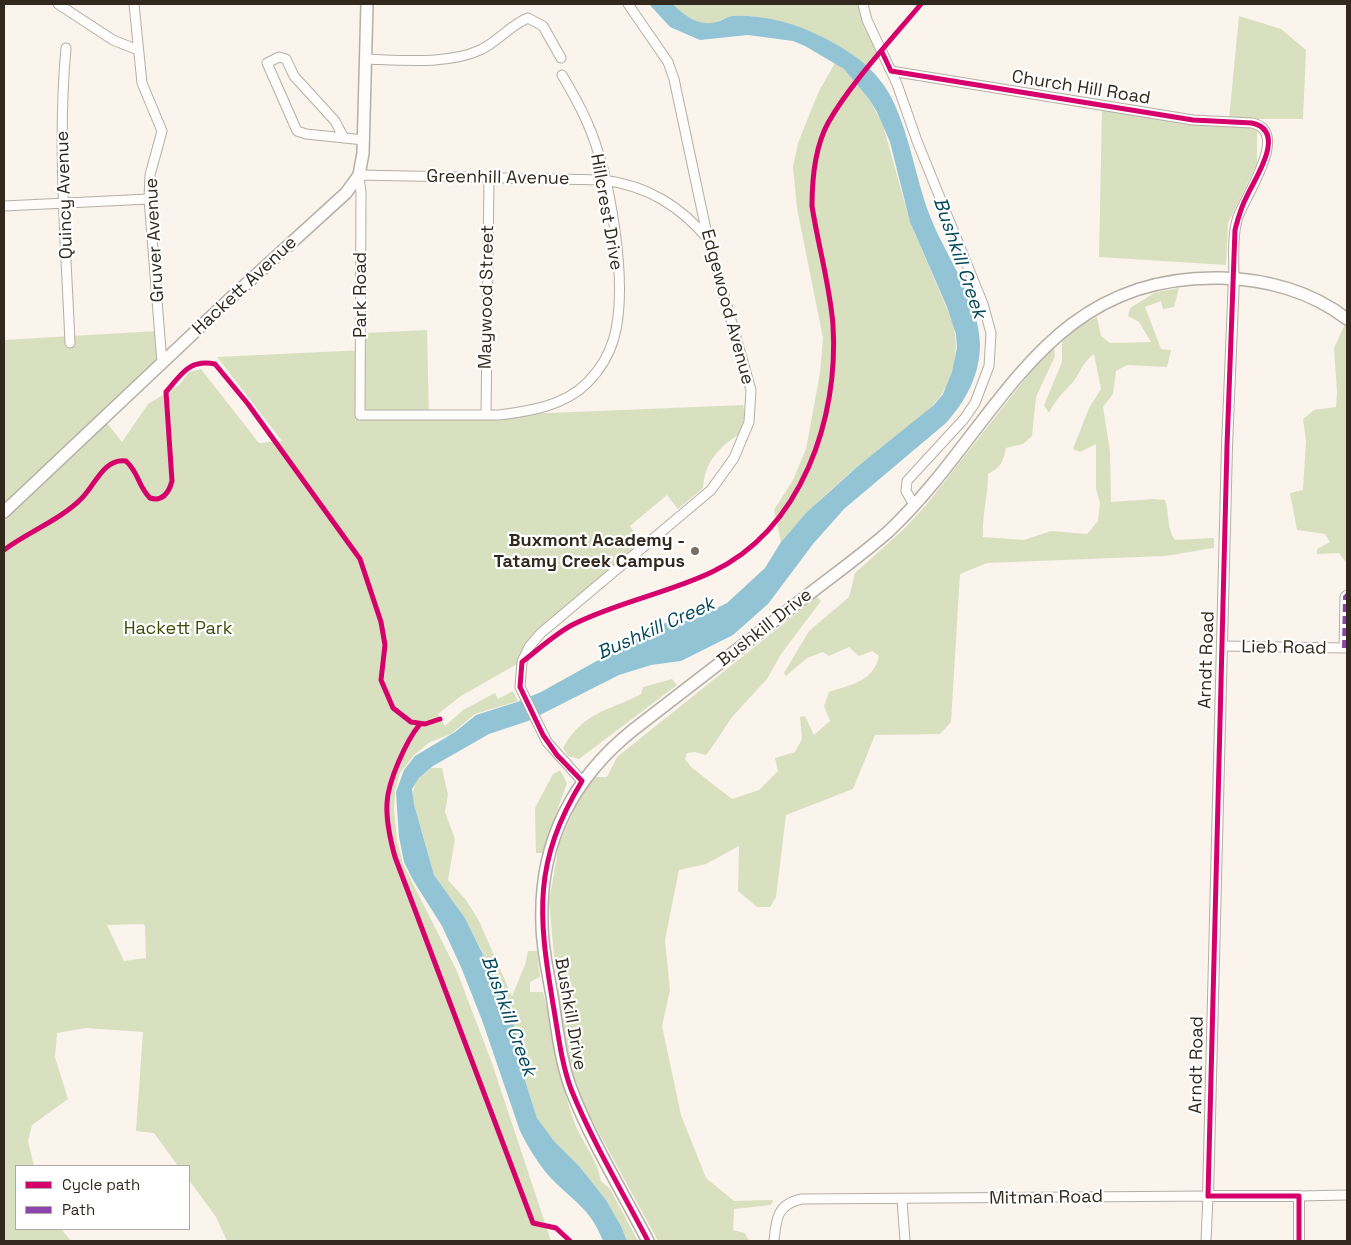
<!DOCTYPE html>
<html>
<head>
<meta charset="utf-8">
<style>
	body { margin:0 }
	#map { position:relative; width:1351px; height:1245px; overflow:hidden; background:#faf4ed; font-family:"Space Grotesk",sans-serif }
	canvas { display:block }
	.frame { position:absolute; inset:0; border:5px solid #32281d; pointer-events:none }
	.legend { position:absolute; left:15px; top:1165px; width:175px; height:65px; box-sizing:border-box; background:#fff; border:1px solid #ada9a5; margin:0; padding:6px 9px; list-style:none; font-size:15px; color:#32281d }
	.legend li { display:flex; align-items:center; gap:10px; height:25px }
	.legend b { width:25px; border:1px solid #ada9a5 }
</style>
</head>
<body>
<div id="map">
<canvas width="1351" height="1245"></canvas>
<div class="frame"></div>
<ul class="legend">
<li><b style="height:6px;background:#d6006c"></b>Cycle path</li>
<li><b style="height:6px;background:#8e44ad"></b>Path</li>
</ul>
</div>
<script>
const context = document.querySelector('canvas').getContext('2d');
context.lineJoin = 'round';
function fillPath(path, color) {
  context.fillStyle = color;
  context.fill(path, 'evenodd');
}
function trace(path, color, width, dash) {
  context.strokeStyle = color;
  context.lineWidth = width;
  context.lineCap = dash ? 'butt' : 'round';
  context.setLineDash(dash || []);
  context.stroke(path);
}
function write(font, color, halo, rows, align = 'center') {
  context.font = font + ' "Space Grotesk",sans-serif';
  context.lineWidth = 4.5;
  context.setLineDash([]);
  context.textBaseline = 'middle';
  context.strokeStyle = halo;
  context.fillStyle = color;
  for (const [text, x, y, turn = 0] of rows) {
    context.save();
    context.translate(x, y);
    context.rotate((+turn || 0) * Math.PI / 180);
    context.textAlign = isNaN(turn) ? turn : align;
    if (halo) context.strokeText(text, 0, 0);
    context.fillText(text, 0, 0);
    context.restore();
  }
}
fillPath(new Path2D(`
	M 673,4 L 859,4 L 878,52 L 867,66 C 839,43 808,28 772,20 C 760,17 746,15 734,16 C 727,16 722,20 716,22 C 700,28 683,16 673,4 Z
	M 1239,16 L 1281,29 L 1306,50 L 1303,119 L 1229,119 Z
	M 835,63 L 844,69 L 869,99 L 883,125 L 910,222 L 953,323 C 970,399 907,427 857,467 C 829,490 804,515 781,542 L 774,510 L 793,480 L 806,449 L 820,373 L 823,338 L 797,208 L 793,167 L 798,143 L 818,93 Z
	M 1102,108 L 1208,126 L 1257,128 L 1257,164 L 1228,223 L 1226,265 L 1099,257 Z
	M 1179,288 L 1174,307 L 1163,309 L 1161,301 L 1145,307 L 1161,349 L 1171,350 L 1167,367 L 1127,365 L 1116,371 L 1113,394 L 1103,407 L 1110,451 L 1111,502 L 1153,499 L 1165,500 C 1170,514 1166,528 1175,540 L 1214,538 L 1214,548 C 1197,550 1182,554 1164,556 L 987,563 L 960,574 L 951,722 L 940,734 L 875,735 L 853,789 L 786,815 L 776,897 L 770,907 L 757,907 L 738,891 L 739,846 L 706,864 L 679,870 L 665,940 L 670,990 L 662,1026 L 681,1115 L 706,1178 L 734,1201 L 773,1200 L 771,1205 L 734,1209 L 733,1230 L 745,1233 L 749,1241 L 658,1241 L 575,1089 L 560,1022 L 549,901 L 559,845 L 578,800 L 594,777 L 607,777 L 617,757 L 817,597 L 821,601 L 781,654 L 767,679 L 732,717 L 710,750 L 706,755 L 695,752 L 687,753 L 685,759 L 691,767 L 732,799 L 759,790 L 778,771 L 775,758 L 795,752 L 802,739 L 800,717 L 805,716 L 814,735 L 830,721 L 824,706 L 829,692 C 852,684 873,682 879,656 L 872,651 L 859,656 L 849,647 L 829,656 L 823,652 L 807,658 L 786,676 L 784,673 L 809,631 L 849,597 L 855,573 L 904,529 L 927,504 L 1050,347 L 1054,347 L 1055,356 L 1036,397 L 1032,436 L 1023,444 L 1006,448 C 1003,462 1001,467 988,474 C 988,496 982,515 983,537 L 1024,540 L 1051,531 L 1087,534 L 1098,521 L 1100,503 L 1096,489 L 1096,444 L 1080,452 L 1073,449 L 1089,408 L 1101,389 L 1094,354 C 1080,365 1082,371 1073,382 C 1063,393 1055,400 1049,413 L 1044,405 L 1062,362 L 1062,339 L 1067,332 L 1097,317 L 1101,336 L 1110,343 L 1151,342 L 1139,322 L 1128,316 L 1130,308 L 1156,292 Z
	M 1345,324 L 1347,326 L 1347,564 L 1339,553 L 1317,554 L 1317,549 L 1330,542 L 1325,534 L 1297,530 L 1290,493 L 1303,490 L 1306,441 L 1303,419 L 1314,410 L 1336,407 L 1337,392 L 1334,348 Z
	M 427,330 L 429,418 L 743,405 L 745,414 L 741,433 C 719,447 705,461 703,488 L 678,509 L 667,495 L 630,526 L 641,542 L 532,635 L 517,664 L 461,696 L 438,714 L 445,726 L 463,710 L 495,693 L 498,699 L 513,691 L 518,701 L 475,714 L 451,734 L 430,742 L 415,754 L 400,773 L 395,791 L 394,809 L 397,840 L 403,864 L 456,969 L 492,1063 L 551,1241 L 227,1241 L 216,1217 L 189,1180 L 189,1166 L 178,1166 L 154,1133 L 136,1131 L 143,1032 L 86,1028 L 57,1033 L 55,1057 L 68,1099 L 32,1125 L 28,1141 L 34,1166 L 16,1166 L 16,1229 L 61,1229 L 71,1241 L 4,1241 L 4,340 L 157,331 L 162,363 L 51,467 L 56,472 L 107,423 L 122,442 L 148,404 L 179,385 L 189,372 L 201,369 L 259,443 L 282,441 L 217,357 L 364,350 L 365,333 ZM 143,924 L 145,926 L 146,958 L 124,961 L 107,925 Z
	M 672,679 L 677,685 L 579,759 L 568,756 L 563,748 C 584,711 607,712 641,694 L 643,687 Z
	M 431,768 L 442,768 L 448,795 L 445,812 L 455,839 L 448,880 L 466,900 L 479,921 L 512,996 L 525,965 L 528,951 L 537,951 L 540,977 L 530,982 L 530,992 L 543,992 C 553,1035 559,1077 573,1119 C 581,1141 597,1158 601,1181 L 610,1189 L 638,1241 L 627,1241 L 621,1226 L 606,1200 L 580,1167 L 554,1141 L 537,1118 L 524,1077 L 522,1052 L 498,983 L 465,918 L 434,875 L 412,796 L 416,781 Z
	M 560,770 L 567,783 L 542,853 L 536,853 L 535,808 L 553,774 Z`), '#d9e0c0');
fillPath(new Path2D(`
	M 649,4 L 673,4 C 683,15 699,27 716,22 C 722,21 727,16 733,16 C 745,15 759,17 771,19 C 801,25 828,38 853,55 C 869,66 882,80 891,97 C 910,134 915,177 930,216 C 946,258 979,298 980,345 C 980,375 965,402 946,423 L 844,509 L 813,544 L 768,604 L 733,635 L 681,661 L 651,665 L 619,675 L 528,721 L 489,734 L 433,766 L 419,778 L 412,789 L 414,804 L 434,875 L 465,918 L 506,1001 L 522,1052 L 524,1077 L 537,1118 L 554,1141 L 580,1167 L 606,1200 L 621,1226 L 627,1241 L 603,1241 C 590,1207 572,1201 549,1176 C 537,1162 528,1147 520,1131 L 482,1020 L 461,967 L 442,926 L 413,880 L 404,862 L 399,837 L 396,792 L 404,770 L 415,756 L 455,732 L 476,715 L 517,702 L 541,692 L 665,623 L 693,620 L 727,603 L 765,568 L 781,542 L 807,512 L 857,467 L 934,405 L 943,394 L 952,372 L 957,348 L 956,334 L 947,307 L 910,222 L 890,142 L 877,112 L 869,99 L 844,69 L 805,46 L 793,41 L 748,35 L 700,40 L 670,27 Z`), '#92c4d5');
const minor = new Path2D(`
	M 58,4 L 113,40 L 138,50
	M 134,4 L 142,83 L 162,131 L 150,175 L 149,199 L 162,363
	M 863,4 L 867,20 L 897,84 L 917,141 L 983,304 L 991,333 L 989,366 L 975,403 L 964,419 L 907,481 L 906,491 L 914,505
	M 66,48 C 57,145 66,245 70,343
	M 365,59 C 399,60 448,65 480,50 C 498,42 510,25 528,18 L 543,26 L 561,58
	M 891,71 L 1193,120 L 1252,123 C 1292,132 1243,198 1237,220 C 1232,238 1234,259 1234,278
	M 562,75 C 571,90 580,106 587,122 C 610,174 629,283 614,338 C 609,355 599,371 587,383 C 564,406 530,411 500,415 L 360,415 L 361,193 L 359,175 L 604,180 C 648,186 680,206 708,239
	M 344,138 L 335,121 L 294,76 L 286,59 L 279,57 L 267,63 L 297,131 L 306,134 L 364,140
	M 4,206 L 149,199
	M 486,415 L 489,179
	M 1222,646 L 1347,648
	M 1344,648 L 1345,597 L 1347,595
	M 582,781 L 547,742 L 520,687 L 522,662 L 529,647 L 541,633 L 711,490 L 734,458 L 749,422 L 751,390 L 708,239 L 674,79 L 668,62 L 628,4
	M 1299,1196 L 1347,1195
	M 902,1200 L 905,1241
	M 774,1241 C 776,1219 777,1204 802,1199 L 1208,1196 L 1206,1241`);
const tertiary = new Path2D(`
	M 1234,278 L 1227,446 L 1208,1196 L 1299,1196 L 1299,1241`);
const secondary = new Path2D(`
	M 4,512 L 234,295 L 346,193 L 359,175 L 363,153 L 367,4
	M 648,1241 C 622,1191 591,1141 571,1089 C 560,1059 557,1027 552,996 C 548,972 542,948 542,924 C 539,844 571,780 633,730 C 690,686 747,642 804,598 C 832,576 862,555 889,531 C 999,427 1041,274 1221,278 C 1265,279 1311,291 1347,319`);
trace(minor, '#b5aea6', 11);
trace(tertiary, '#b5aea6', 12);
trace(secondary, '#b5aea6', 14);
trace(minor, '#fefdfc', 9);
trace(tertiary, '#fefdfc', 10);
trace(secondary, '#fefdfc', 11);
trace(new Path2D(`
	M 1344,648 L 1345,597 L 1347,595`), '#8e44ad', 4, [8, 4]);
trace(new Path2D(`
	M 882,52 L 891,71 L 1193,120 L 1252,123 C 1288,131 1255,178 1247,196 C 1241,207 1238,218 1235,230 L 1227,446 L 1208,1196 L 1299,1196 L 1299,1241
	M 4,550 C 28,532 60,520 81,499 C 95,486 103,458 126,461 C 139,473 138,486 150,498 C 163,502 169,492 172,481 L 166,392 C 181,375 188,359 215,364 L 248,404 L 360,559 L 381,622 L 385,645 L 381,680 L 393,708 L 411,722 L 425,724 L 440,719
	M 420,724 C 406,741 388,781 387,803 C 386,821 390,839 395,857 L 533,1223 L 556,1228 L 570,1241
	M 648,1241 C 622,1191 592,1141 571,1089 C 561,1062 558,1032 553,1004 C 538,914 533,862 582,781 L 557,755 L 543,735 L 520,687 L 522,662 C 539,649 556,633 574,624 C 618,602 668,593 712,572 C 802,529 839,418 833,325 C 830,286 818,245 812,206 C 812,179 815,147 828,123 C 850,84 892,39 921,4`), '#d6006c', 5);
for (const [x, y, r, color] of [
	[695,551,5,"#786f66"]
]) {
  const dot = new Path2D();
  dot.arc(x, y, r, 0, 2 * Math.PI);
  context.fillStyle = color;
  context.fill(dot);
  trace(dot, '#fff', 2);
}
write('18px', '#32281d', '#fff', [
	["Church Hill Road",1081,88,9],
	["Greenhill Avenue",498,178,1],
	["Quincy Avenue",65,195,-92],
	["Hillcrest Drive",606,212,80],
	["Gruver Avenue",155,240,-93],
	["Hackett Avenue",245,286,-43],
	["Park Road",361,295,-90],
	["Maywood Street",487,297,-89],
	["Edgewood Avenue",727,307,75],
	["Bushkill Drive",765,628,-38],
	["Lieb Road",1284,648,1],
	["Arndt Road",1207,660,-88],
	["Bushkill Drive",570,1014,80],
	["Arndt Road",1197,1065,-89],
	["Mitman Road",1046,1198,-1]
]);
write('bold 18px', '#32281d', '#fff', [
	["Buxmont Academy -",685,541],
	["Tatamy Creek Campus",685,562]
], 'right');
write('18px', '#3c4c07', '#fff', [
	["Hackett Park",178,629]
]);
write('italic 19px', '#014759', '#fff', [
	["Bushkill Creek",959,258,71],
	["Bushkill Creek",656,629,-24],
	["Bushkill Creek",508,1016,70]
]);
</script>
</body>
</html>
